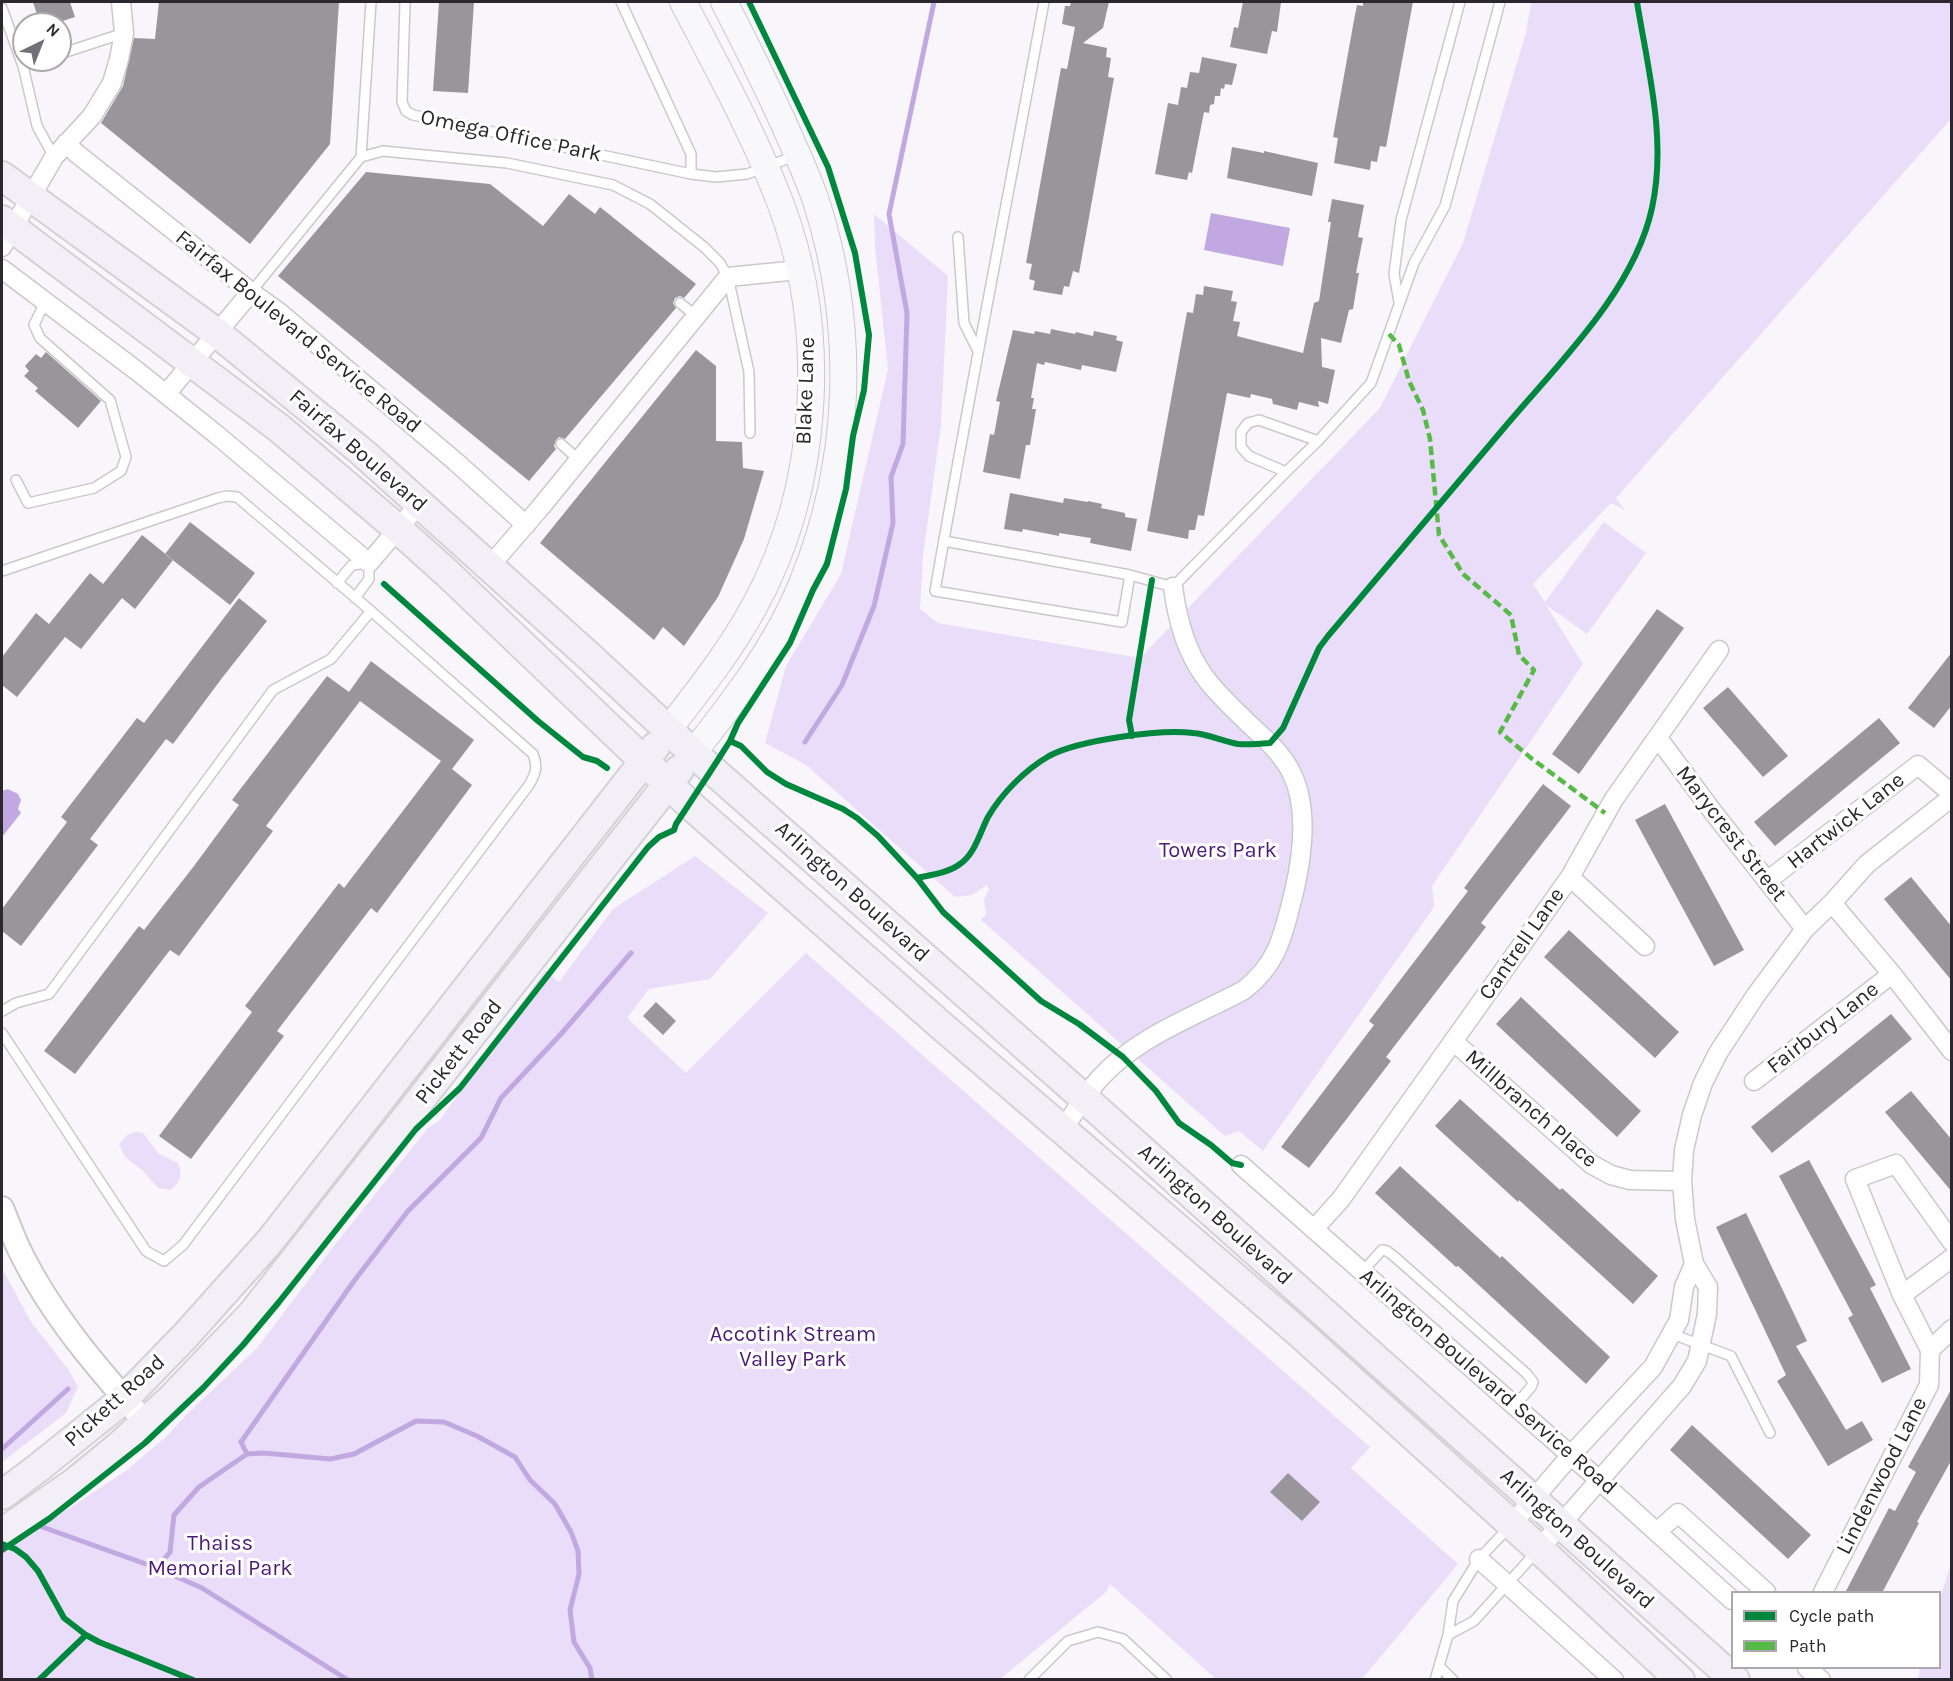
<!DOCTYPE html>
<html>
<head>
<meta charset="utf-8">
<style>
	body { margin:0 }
	#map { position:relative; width:1953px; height:1681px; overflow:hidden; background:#f8f6fb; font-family:Karla,sans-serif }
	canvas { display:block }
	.frame { position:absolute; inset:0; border:3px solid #2a272e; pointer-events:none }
	.legend { position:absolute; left:1731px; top:1591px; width:210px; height:78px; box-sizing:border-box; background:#fff; border:2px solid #aaa9ab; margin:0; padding:8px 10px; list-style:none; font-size:18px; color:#2a272e }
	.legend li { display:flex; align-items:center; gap:12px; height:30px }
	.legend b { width:30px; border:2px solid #aaa9ab }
	.north { position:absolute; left:12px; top:12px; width:60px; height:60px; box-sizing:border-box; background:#fff; border:2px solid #aaa9ab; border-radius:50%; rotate:43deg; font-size:16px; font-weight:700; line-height:24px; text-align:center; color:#2a272e }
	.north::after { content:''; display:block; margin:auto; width:21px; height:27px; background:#726f76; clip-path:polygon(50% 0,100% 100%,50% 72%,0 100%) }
</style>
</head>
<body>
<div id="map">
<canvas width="1953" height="1681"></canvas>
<div class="frame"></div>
<ul class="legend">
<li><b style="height:8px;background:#00873e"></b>Cycle path</li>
<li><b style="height:8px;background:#58b947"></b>Path</li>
</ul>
<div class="north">N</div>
</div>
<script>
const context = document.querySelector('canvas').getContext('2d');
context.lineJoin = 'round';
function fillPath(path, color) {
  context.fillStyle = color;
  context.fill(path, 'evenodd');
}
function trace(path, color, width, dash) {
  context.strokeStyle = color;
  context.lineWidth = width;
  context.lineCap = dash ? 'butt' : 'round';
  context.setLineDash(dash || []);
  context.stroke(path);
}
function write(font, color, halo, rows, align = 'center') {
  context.font = font + ' Karla,sans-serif';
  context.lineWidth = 6;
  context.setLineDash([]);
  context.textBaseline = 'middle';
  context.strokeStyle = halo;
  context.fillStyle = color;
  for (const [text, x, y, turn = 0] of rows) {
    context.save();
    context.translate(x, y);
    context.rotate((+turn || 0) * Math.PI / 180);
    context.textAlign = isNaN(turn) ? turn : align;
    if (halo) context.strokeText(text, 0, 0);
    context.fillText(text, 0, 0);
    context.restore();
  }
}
fillPath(new Path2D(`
	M 1531,2 L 1951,2 L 1951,119 L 1616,498 L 1625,510 L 1611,503 L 1533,584 L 1545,602 L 1604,522 L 1646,553 L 1587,634 L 1546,605 L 1583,664 L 1432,886 L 1434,907 L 1263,1151 L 1239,1131 L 1225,1136 L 981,920 L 986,914 L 984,900 L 989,889 L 987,885 L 972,895 L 955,897 L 806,765 L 765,743 L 786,666 L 841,574 L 888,369 L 875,247 L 874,214 L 948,276 L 941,425 L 923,556 L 920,609 L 938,623 L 1140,658 L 1380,408 L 1463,243 L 1526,33 Z
	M 695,856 L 768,913 L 710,979 L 649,989 L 627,1018 L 686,1073 L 806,953 L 1370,1447 L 1351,1468 L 1458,1564 L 1362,1679 L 1216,1679 L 1110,1584 L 1106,1592 L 1000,1679 L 2,1680 L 2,1553 L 127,1470 L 168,1435 L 187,1414 L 257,1348 L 337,1242 L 428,1128 L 440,1120 L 545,970 L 559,982 L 613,909 Z
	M 135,1132 L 143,1133 L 159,1154 L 178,1163 C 183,1176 180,1181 171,1190 L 158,1188 L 143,1171 L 125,1157 L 119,1144 L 127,1135 Z
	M 2,1268 L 31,1322 L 68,1369 L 78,1387 L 66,1413 L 2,1462 Z
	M 1951,1564 L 1951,1679 L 1918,1679 L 1920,1668 L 1940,1668 L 1940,1598 Z`), '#e9ddfa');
fillPath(new Path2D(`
	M 1211,213 L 1290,228 L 1283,266 L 1204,250 Z
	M 8,789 L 18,794 L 21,800 L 18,809 L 21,813 L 2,837 L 2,791 Z`), '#c2a8e0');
trace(new Path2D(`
	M 805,742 L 842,685 L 874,606 L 893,523 L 891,477 L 903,444 L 907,313 L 889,214 L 934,2
	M 2,1449 L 68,1389
	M 247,1454 L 241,1442 L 354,1281 L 408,1211 L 481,1138 L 501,1098 L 561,1034 L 631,953
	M 34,1524 L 157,1568 L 170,1552 L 174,1515 L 199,1487 L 247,1454 L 264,1453 L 330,1459 L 354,1454 L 416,1421 L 444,1422 L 477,1436 L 515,1457 L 530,1480 L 555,1504 L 571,1532 L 578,1551 L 579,1574 L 570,1610 L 574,1642 L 590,1668 L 592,1680
	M 157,1568 L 202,1588 L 348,1680`), '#c2a8e0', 5);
fillPath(new Path2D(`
	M 33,2 L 70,2 L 75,17 L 53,24 L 40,24 Z
	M 159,2 L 339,2 L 330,144 L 250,244 L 101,123 L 123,86 L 134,38 L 155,39 Z
	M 439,2 L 474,2 L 468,93 L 433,91 Z
	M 1071,2 L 1109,2 L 1103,28 L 1083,43 L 1107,48 L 1106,57 L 1111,58 L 1108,77 L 1114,78 L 1079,273 L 1073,271 L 1069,287 L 1064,286 L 1062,295 L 1033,290 L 1035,281 L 1029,279 L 1032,264 L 1026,263 L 1061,68 L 1067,69 L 1075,27 L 1062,24 L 1065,6 L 1070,6 Z
	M 1243,2 L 1281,2 L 1277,32 L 1272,31 L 1267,54 L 1230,47 L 1234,27 L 1238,28 Z
	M 1363,2 L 1413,2 L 1386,147 L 1380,146 L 1377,162 L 1371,161 L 1370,170 L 1334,163 L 1338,138 L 1333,137 L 1354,20 L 1357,5 L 1363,6 Z
	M 1202,57 L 1237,64 L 1232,85 L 1225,84 L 1224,89 L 1221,88 L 1220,96 L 1215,96 L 1214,104 L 1210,105 L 1209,113 L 1204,112 L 1192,173 L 1189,172 L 1187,180 L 1155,174 L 1168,103 L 1178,105 L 1181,87 L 1187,88 L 1190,72 L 1199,73 Z
	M 1232,147 L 1264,153 L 1264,151 L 1318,163 L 1312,196 L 1227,178 Z
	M 366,172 L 490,184 L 543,226 L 569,194 L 595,214 L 600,207 L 696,284 L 684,298 L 680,296 L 675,298 L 673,303 L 676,308 L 565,439 L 559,437 L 556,440 L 554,446 L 556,449 L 529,481 L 278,276 Z
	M 1332,199 L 1364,205 L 1358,237 L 1363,238 L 1356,273 L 1359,273 L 1353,309 L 1349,310 L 1341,343 L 1321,338 L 1322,367 L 1335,370 L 1328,404 L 1318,401 L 1319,407 L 1299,402 L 1297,410 L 1273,404 L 1272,399 L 1251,394 L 1250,398 L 1227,393 L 1204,516 L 1198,515 L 1195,530 L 1189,530 L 1188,539 L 1147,531 L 1187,312 L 1193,313 L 1196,294 L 1203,295 L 1204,286 L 1233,291 L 1231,301 L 1237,302 L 1233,321 L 1240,322 L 1237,336 L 1303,353 L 1314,303 L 1319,301 L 1331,222 L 1328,222 Z
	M 1051,329 L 1075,334 L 1076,332 L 1093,336 L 1094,331 L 1117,336 L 1116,340 L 1123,342 L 1116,372 L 1082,365 L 1081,370 L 1045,362 L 1044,365 L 1037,363 L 1031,398 L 1034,398 L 1032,409 L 1036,409 L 1030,445 L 1026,445 L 1020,479 L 983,472 L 990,434 L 994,435 L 1000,402 L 996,401 L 1013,330 L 1034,334 L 1035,331 L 1050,334 Z
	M 696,350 L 716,366 L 716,441 L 742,442 L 743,468 L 764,471 L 744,539 L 718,597 L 684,646 L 663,627 L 654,640 L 540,543 Z
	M 46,352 L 101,401 L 78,428 L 35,391 L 38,388 L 24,376 L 29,371 L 25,366 L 36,354 L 41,358 Z
	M 1010,493 L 1063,503 L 1064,498 L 1088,502 L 1088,501 L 1102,504 L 1101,508 L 1125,513 L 1125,517 L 1137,519 L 1131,551 L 1090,543 L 1091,538 L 1059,533 L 1059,536 L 1023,529 L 1022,532 L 1004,529 Z
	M 190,522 L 255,573 L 230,605 L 165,554 Z
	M 142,535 L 173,560 L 135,609 L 122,598 L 81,649 L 65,637 L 17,697 L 2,685 L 2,657 L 36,613 L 49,624 L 90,573 L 103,584 Z
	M 239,598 L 267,621 L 222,678 L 173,744 L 166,739 L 90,839 L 98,845 L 21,946 L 2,931 L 2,909 L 67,822 L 61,817 L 137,718 L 144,723 Z
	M 1657,609 L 1684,628 L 1579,774 L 1552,754 Z
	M 1952,652 L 1952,705 L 1934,728 L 1908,708 Z
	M 371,661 L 474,740 L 452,769 L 472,785 L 377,913 L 371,908 L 277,1031 L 284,1036 L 191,1159 L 159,1136 L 252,1012 L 245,1006 L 339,883 L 344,888 L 441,761 L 360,701 L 266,826 L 273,831 L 179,956 L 170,950 L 75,1074 L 44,1051 L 139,926 L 144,930 L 194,866 L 239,805 L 232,800 L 327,676 L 349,692 Z
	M 1728,687 L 1788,756 L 1763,777 L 1703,708 Z
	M 1879,718 L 1900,743 L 1775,846 L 1754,822 Z
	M 1543,784 L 1571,806 L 1481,923 L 1486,927 L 1386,1057 L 1391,1061 L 1309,1168 L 1281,1147 L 1374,1025 L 1369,1021 L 1468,891 L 1464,888 Z
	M 1665,804 L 1744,950 L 1714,966 L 1635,820 Z
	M 1911,877 L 1952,927 L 1952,981 L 1884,899 Z
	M 1569,930 L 1679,1032 L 1655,1058 L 1544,957 Z
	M 1521,997 L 1641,1111 L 1617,1137 L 1496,1024 Z
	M 656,1002 L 676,1021 L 663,1035 L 643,1016 Z
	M 1891,1014 L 1912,1039 L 1772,1153 L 1751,1127 Z
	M 1911,1091 L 1952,1140 L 1952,1192 L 1885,1112 Z
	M 1460,1099 L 1560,1190 L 1562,1188 L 1658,1276 L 1633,1304 L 1519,1200 L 1518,1202 L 1435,1126 Z
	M 1809,1160 L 1876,1285 L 1870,1288 L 1911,1369 L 1882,1383 L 1848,1318 L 1853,1315 L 1779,1176 Z
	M 1400,1166 L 1500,1258 L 1502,1256 L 1610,1357 L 1586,1384 L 1458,1266 L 1456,1267 L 1375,1193 Z
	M 1746,1213 L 1807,1341 L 1796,1346 L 1846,1430 L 1862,1421 L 1873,1440 L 1828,1466 L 1777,1381 L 1786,1375 L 1716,1227 Z
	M 1952,1388 L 1952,1459 L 1917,1522 L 1919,1523 L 1882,1593 L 1845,1593 L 1889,1508 L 1895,1511 L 1916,1472 L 1908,1467 Z
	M 1692,1425 L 1811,1535 L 1788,1559 L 1670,1450 Z
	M 1288,1473 L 1320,1502 L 1302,1521 L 1270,1492 Z`), '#98969b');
const service = new Path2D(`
	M 405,2 L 402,102 L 406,111 L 413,115 L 691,174 L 716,177 L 747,174 L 795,156
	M 621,2 L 691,154 L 691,174
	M 1044,2 C 1008,198 969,394 935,591 L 1122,622 L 1130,575
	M 2,8 L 23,66 L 37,126 L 54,157
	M 60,54 L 124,33
	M 23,66 L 41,60
	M 361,157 L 383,151 L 507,163 L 613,185 L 650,204 L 704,247 L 720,263 L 728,277 L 749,372 L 750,433
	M 958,237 L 964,323 L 978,351
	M 251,292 L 361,157 L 371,2
	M 1399,302 L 1394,274 L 1401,220 L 1460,2
	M 680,303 L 696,316
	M 561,444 L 579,460
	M 1286,472 L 1249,456 L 1241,447 L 1241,432 L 1248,423 L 1259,420 L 1318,441
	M 16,480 L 28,503 L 94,488 L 121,471 L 126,457 L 110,400 L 40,338 L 34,325 L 45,302
	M 944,541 L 1130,575 L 1173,587 L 1286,472 L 1318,441 L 1371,383 L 1414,263 L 1445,206 L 1500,2
	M 2,571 L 218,498 L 227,496 L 237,497 L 371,611 L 533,754 C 538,767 536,773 529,785 L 183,1245 L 164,1261 L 146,1251 L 2,1033
	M 337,583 L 352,565 L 369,563 L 369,579 L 355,598
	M 2,1011 L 16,1003 L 49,994 L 273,690 L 331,659 L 371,611
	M 1362,1272 L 1382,1250 L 1387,1251 L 1396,1258 L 1527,1374 L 1533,1382 L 1531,1387 L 1515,1406
	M 1672,1334 L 1731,1356 L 1770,1433
	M 1448,1635 L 1474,1621 L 1537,1551
	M 1439,1666 L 1453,1680
	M 1029,1680 L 1068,1641 L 1098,1632 L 1123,1639 L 1167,1680
	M 1435,1680 L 1448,1635 L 1453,1601 L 1479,1559 L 1510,1526`);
const minor = new Path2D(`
	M 66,143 L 76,153 L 251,292 L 279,312 L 456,462 L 526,525
	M 2,247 L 54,157 L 92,116 L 112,83 L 119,59 L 124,33 L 121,2
	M 2,269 L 137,371 L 217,435 L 369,563 L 419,504
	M 166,394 L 251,292
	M 489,567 L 540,508 L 728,277 L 799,270
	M 1658,738 L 1713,812 L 1805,929
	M 1570,877 L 1645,946
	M 1767,881 L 1918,765 L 1952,794
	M 1832,903 L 1892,974 L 1952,1051
	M 1453,1041 L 1591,1164 L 1611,1175 L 1630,1180 L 1682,1181
	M 1754,1081 L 1892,974
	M 1062,1130 C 1075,1113 1086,1093 1100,1078 C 1138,1036 1196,1016 1244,990 C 1275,966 1282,940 1291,904 C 1301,866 1310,811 1292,774 C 1282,753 1265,739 1248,723 C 1233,708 1217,694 1204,676 C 1186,651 1177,618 1173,587
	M 1241,1165 L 1599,1480 L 1732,1600
	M 1314,1229 L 1341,1199 L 1570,877 L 1614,799 L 1719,650
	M 1952,1242 L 1896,1164 L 1855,1179 L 1902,1295 L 1952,1258
	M 1902,1295 L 1930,1350
	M 1512,1524 L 1571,1455 L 1653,1367 L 1679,1320 L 1684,1287 L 1694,1264
	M 1657,1532 L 1678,1513 L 1766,1592
	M 1539,1549 L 1682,1386 L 1697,1361 L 1707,1314 L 1708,1287 L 1694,1264 L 1685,1219 L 1682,1181 L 1684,1150 L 1692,1115 L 1703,1083 L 1718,1053 L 1756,995 L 1805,929 L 1832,903 L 1867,864 L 1952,797
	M 1479,1559 L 1614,1680
	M 1823,1592 L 1929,1385 L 1930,1350 L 1952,1329
	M 1807,1668 L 1821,1680`);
const tertiary = new Path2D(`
	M 2,1208 C 8,1222 13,1237 20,1251 C 51,1315 99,1370 146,1423`);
const secondary = new Path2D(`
	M 668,730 C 699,690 730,651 754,607 C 820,487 829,330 780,202 C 753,132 717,67 683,2
	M 693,753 C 735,700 778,644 803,581 C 852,460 856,328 817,204 C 808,176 795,150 784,124 C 765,83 745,42 724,2`);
const primary = new Path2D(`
	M 2,176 L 217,333 L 362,452 L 591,658 L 693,753 L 1085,1099 L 1735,1680
	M 2,220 L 279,428 L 398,529 L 447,573 L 689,804 L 944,1028 L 1296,1330 L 1539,1549 L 1680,1680
	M 2,1495 L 38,1468 L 125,1398 L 187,1334 L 270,1241 L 655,747
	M 2,1533 L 75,1482 L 119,1446 L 170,1400 L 253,1313 L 679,770`);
trace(service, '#cac8cd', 12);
trace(minor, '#cac8cd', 21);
trace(tertiary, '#cac8cd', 26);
trace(secondary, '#cac8cd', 28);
trace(primary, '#d2d1d4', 32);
trace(service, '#fefefe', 9);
trace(minor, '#fefefe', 18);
trace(tertiary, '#fefefe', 22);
trace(secondary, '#f8f7fa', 26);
trace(primary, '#f3eff7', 28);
trace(new Path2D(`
	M 1389,334 L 1399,345 L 1409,381 L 1423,410 L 1430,439 L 1439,535 L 1463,574 L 1511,615 L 1519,655 L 1534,670 L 1500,732 L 1531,758 L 1605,813`), '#58b947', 4.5, [9, 4.5]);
trace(new Path2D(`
	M 384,584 L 538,721 L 583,757 L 597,761 L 607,768
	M 1132,736 L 1129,720 L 1152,580
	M 730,741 L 741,746 L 767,772 L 786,784 L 843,809 L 857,818 L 878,836 L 917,878 L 943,912 L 1041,1001 L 1079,1024 L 1123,1057 L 1156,1091 L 1179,1123 L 1211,1145 L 1232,1163 L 1241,1165
	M 917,878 C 931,875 948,873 960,864 C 975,854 980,832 988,817 C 1002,793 1025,770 1049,756 C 1079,740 1160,729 1193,733 C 1208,734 1222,741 1238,744 C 1248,745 1259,744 1270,743 L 1283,728 L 1319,648 L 1328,636 C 1387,566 1446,497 1504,428 C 1558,364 1634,291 1652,208 C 1667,139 1648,70 1637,2
	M 2,1544 L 15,1549 L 26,1557 L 38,1571 L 64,1618 L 86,1635
	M 2,1550 L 50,1518 L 145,1443 L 203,1388 L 243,1345 L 279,1302 L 416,1129 L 460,1088 L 648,847 L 659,837 L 674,830 L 676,824 L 712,769 L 730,741 L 738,723 L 790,643 L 813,590 L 827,564 L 846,489 L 853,436 L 864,390 L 869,335 L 855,253 L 828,167 L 749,2
	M 39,1680 L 86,1635 L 99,1642 L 193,1680`), '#00873e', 6);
write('22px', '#2a272e', '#fff', [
	["Omega Office Park",511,136,12],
	["Fairfax Boulevard Service Road",298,332,39],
	["Blake Lane",806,391,-88],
	["Fairfax Boulevard",358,451,41],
	["Hartwick Lane",1846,821,-38],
	["Marycrest Street",1731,834,52],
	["Arlington Boulevard",852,892,42],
	["Cantrell Lane",1522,944,-55],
	["Fairbury Lane",1823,1028,-38],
	["Pickett Road",459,1052,-52],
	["Millbranch Place",1531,1109,41],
	["Arlington Boulevard",1215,1215,42],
	["Arlington Boulevard Service Road",1488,1382,41],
	["Pickett Road",115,1401,-42],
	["Lindenwood Lane",1882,1476,-63],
	["Arlington Boulevard",1577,1539,42]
]);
write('22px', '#4c1b76', '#fff', [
	["Towers Park",1218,851],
	["Accotink Stream",793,1335],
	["Valley Park",793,1360],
	["Thaiss",220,1544],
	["Memorial Park",220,1569]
]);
</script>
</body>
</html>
